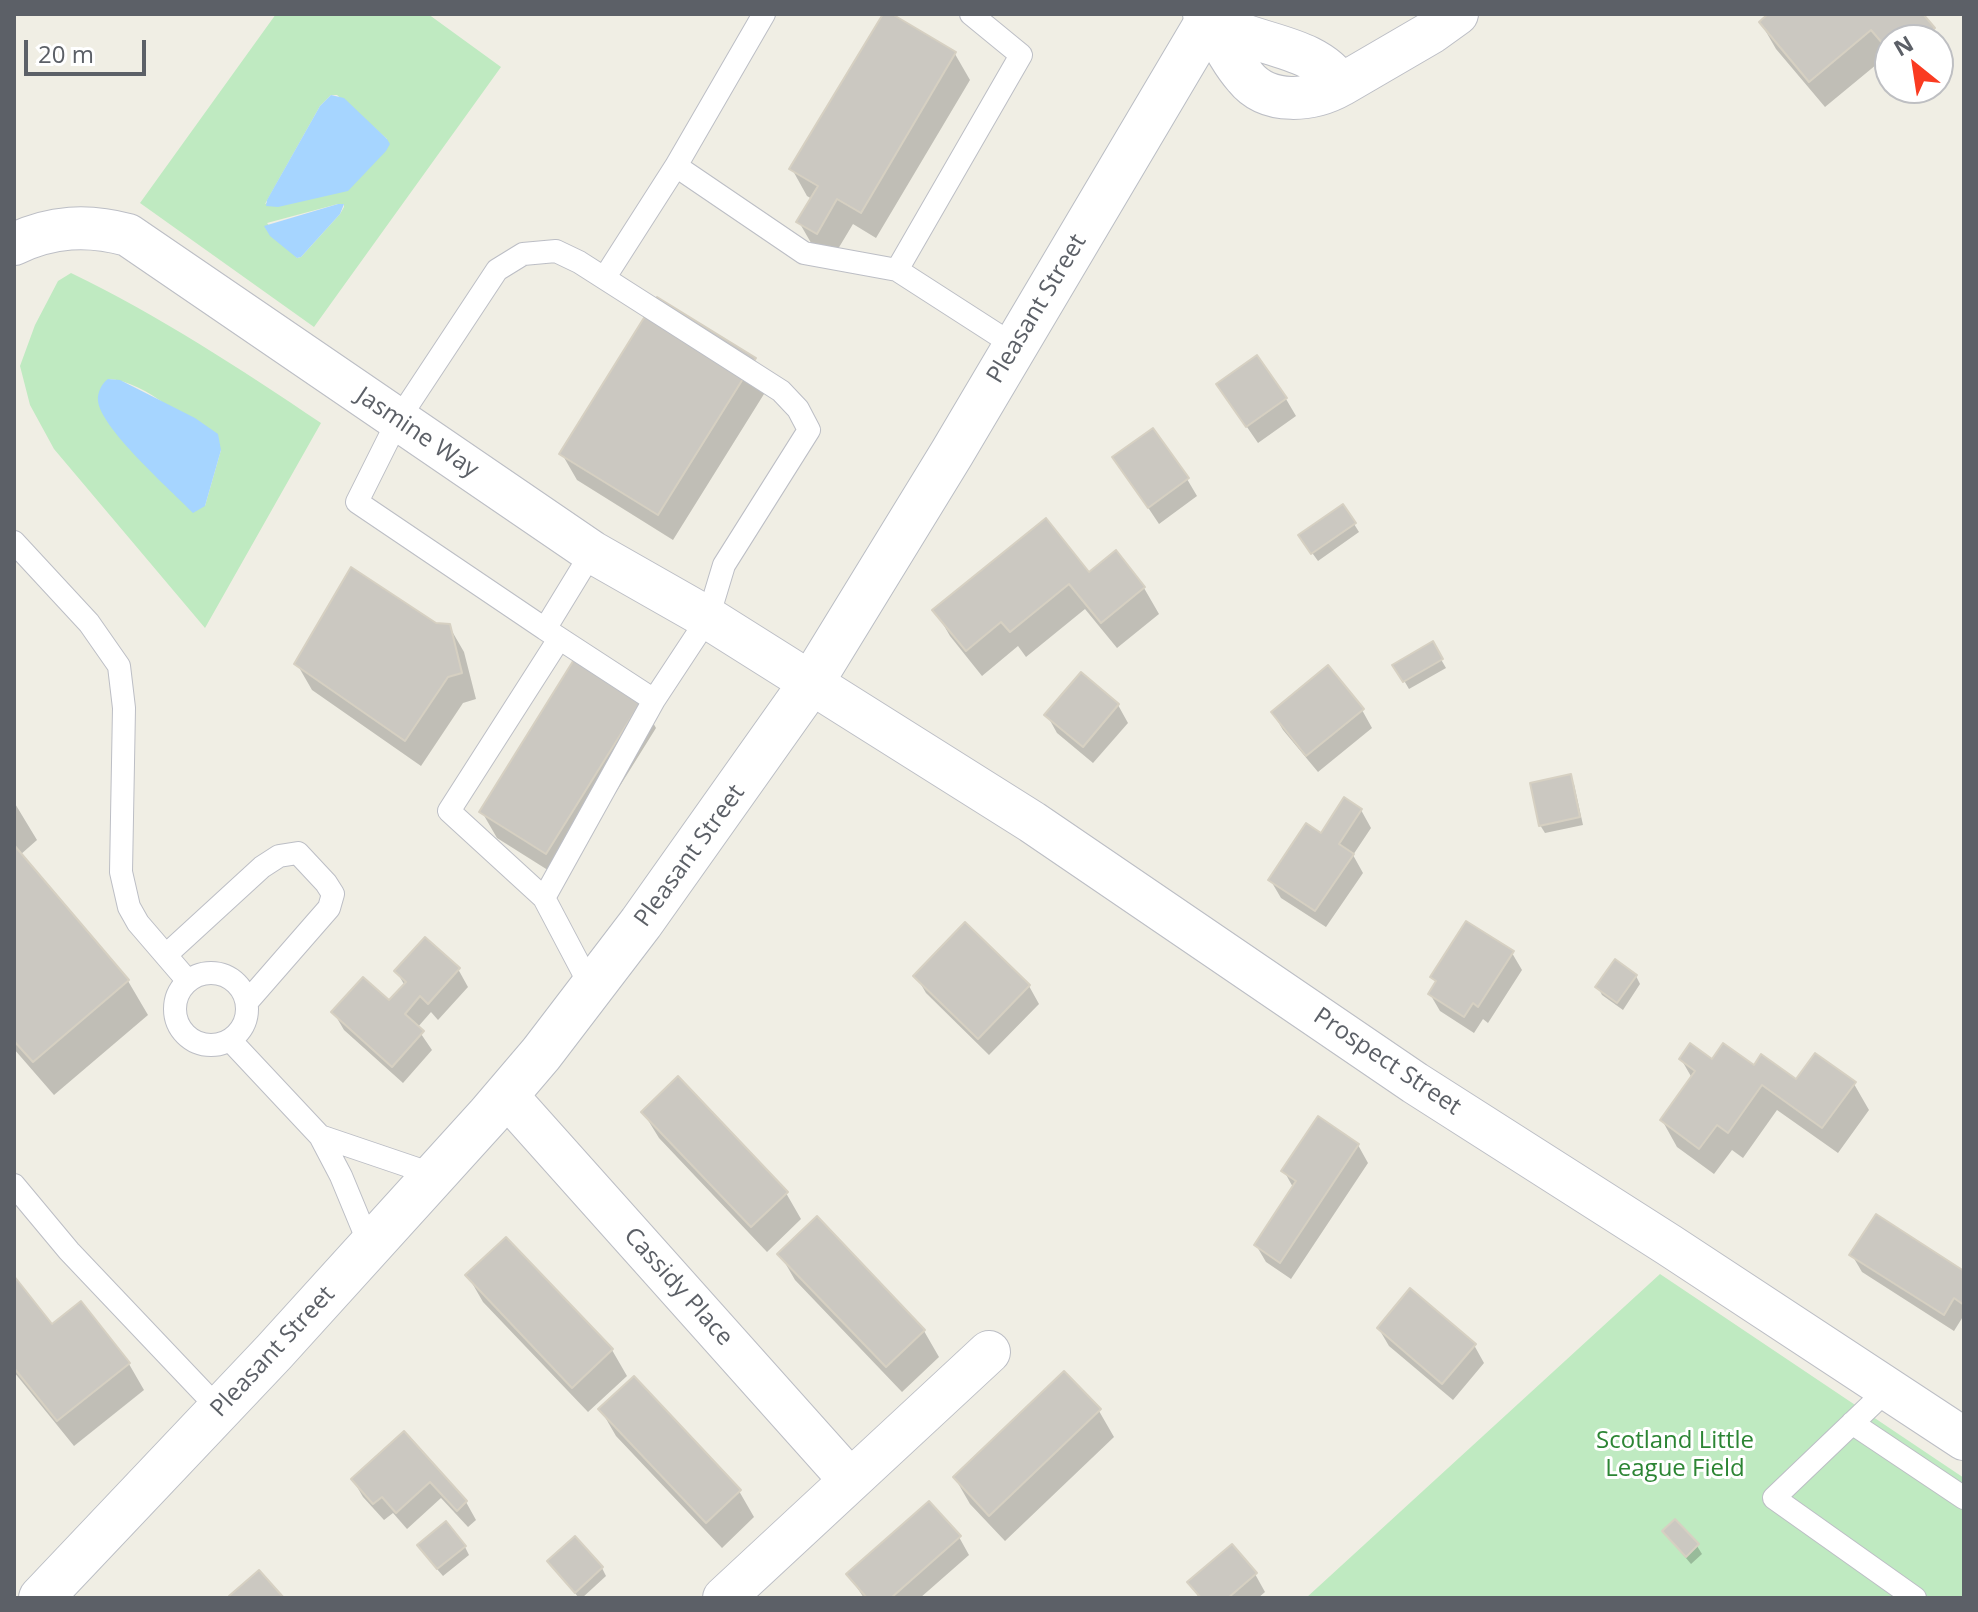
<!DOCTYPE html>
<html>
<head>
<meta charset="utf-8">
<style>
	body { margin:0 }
	#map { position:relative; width:1978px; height:1612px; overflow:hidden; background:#f0eee4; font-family:"Open Sans",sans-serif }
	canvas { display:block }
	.frame { position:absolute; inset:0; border:16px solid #5c6067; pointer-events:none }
	.north { position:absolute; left:1874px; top:24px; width:80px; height:80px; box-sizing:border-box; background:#fff; border:2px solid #bebfc2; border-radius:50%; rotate:330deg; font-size:22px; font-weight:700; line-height:32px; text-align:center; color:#5c6067 }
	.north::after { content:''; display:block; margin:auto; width:28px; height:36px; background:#fa3b21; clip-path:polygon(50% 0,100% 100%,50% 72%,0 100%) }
	.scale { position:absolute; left:24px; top:40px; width:122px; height:36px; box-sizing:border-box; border:4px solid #5c6067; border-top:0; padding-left:10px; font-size:24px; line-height:28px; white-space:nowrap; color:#5c6067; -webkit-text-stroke:6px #fff; paint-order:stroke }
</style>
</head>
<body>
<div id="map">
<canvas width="1978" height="1612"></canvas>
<div class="frame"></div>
<div class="north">N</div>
<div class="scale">20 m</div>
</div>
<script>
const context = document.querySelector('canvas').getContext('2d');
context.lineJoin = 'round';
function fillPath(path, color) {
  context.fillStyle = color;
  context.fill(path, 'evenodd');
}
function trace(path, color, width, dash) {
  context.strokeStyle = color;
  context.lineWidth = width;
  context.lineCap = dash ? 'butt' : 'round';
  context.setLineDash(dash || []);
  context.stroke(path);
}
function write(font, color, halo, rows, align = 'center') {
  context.font = font + ' "Open Sans",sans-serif';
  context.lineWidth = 6;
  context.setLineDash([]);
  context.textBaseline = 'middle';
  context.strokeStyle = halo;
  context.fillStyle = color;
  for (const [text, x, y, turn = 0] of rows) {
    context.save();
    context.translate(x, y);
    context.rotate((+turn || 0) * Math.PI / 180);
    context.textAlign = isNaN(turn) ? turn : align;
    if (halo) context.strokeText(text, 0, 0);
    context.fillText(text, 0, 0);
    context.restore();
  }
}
fillPath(new Path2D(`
	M 276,14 L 428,14 L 501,67 L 314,327 L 140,203 ZM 331,95 L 337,95 L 387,139 L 265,204 L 320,106 ZM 338,204 L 344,204 L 344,207 L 340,214 L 301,257 L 297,258 L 267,223 Z
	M 71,273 C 158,315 241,369 321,423 L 205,628 L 54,449 L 30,405 L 20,366 L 35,325 L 58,281 ZM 108,379 C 147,381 191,425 221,450 L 205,506 Z
	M 1660,1274 L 1964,1478 L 1964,1598 L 1306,1598 Z`), '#bfeac1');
fillPath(new Path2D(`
	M 331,95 L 344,98 L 387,139 L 390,144 L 386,151 L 348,191 L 278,207 L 266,206 L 267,200 L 320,106 Z
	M 338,204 L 344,204 L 340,214 L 301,257 L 297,258 L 270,236 L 264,226 Z
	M 108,379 L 120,380 L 195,418 L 218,434 L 221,450 L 205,506 L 193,513 C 172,491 101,429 98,401 C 97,393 102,383 108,379 Z`), '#a6d5ff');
fillPath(new Path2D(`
	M 885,14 L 955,54 L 970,80 L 876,238 L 853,224 L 832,259 L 814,248 L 799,222 L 812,199 L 807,196 L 792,169 Z
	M 1771,14 L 1921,14 L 1934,29 L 1949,56 L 1938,64 L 1938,40 L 1890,40 L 1890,58 L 1888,55 L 1825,107 L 1776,49 L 1761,23 Z
	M 754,360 L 769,386 L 673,540 L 577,480 L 562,454 Z
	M 1218,385 L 1286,399 L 1296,416 L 1258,443 Z
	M 1115,458 L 1187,479 L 1197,496 L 1159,524 Z
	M 1354,524 L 1359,532 L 1318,561 L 1305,543 Z
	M 1115,553 L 1144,588 L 1159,614 L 1117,648 L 1085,609 L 1026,657 L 1018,646 L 982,676 L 950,636 L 935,610 L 1088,575 Z
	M 435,625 L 449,626 L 464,652 L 476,699 L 463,703 L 421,766 L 312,690 L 297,664 Z
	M 1432,644 L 1446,668 L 1409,689 L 1395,665 Z
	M 1327,668 L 1362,710 L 1372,728 L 1318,772 L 1283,730 L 1273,713 Z
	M 641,702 L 656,728 L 562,879 L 497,838 L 482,812 Z
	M 1118,705 L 1128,723 L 1093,763 L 1057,733 L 1047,715 Z
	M 1570,776 L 1574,784 L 1583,825 L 1545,833 L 1540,825 Z
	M 14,802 L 37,840 L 20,855 L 128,981 L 148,1015 L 54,1095 L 14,1049 Z
	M 1361,810 L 1371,828 L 1353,855 L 1363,873 L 1326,927 L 1281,898 L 1271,881 L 1322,835 Z
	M 1512,953 L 1522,970 L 1488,1023 L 1483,1019 L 1474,1033 L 1440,1011 L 1430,994 L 1437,984 L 1432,977 Z
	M 458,969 L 468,987 L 438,1020 L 431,1012 L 417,1028 L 432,1050 L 403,1083 L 344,1030 L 334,1013 L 389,1003 L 405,986 L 397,972 Z
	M 916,976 L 1029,986 L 1039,1004 L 989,1055 L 926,993 Z
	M 1636,976 L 1640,984 L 1623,1010 L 1602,995 L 1598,987 Z
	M 1681,1059 L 1754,1068 L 1796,1082 L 1854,1084 L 1869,1110 L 1838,1153 L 1777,1110 L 1743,1158 L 1732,1150 L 1714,1174 L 1677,1147 L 1662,1120 L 1692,1078 Z
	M 643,1112 L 786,1193 L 801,1219 L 767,1252 L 659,1138 Z
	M 1358,1145 L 1368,1163 L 1291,1279 L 1266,1262 L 1256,1245 L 1294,1189 L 1284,1171 Z
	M 780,1254 L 924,1331 L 939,1357 L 902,1392 L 795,1280 Z
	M 1852,1255 L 1964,1274 L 1964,1315 L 1954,1331 L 1862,1272 Z
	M 468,1276 L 612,1350 L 627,1376 L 588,1412 L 483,1302 Z
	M 14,1279 L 52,1327 L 129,1364 L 144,1390 L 74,1446 L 14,1372 Z
	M 1379,1329 L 1474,1345 L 1484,1363 L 1453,1400 L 1389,1346 Z
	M 601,1410 L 739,1491 L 754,1517 L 722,1548 L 616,1436 Z
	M 1099,1411 L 1114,1437 L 1005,1541 L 970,1504 L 955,1478 Z
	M 404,1434 L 466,1502 L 476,1520 L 468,1527 L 441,1498 L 407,1529 L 393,1513 L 384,1520 L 363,1497 L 353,1480 Z
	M 1664,1532 L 1697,1546 L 1702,1554 L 1691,1564 Z
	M 959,1537 L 969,1555 L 920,1598 L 864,1598 L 848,1574 Z
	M 465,1547 L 469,1555 L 443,1576 L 424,1554 Z
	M 549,1562 L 602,1568 L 606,1576 L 582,1598 L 579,1598 Z
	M 1255,1574 L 1265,1592 L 1258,1598 L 1199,1598 L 1190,1582 Z`), '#0003');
const building = new Path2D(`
	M 883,14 L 892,14 L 956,52 L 861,213 L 837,199 L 817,234 L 796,222 L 818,186 L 789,169 Z
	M 1768,14 L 1923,14 L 1935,28 L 1921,40 L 1890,40 L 1890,52 L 1871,30 L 1809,82 L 1759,22 Z
	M 657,297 L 756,358 L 658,515 L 559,454 Z
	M 1257,355 L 1287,398 L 1246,427 L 1216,384 Z
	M 1153,428 L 1189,478 L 1148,508 L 1112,457 Z
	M 1343,504 L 1356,523 L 1311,554 L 1298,535 Z
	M 1046,518 L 1089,572 L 1116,550 L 1145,587 L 1101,623 L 1069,584 L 1010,632 L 1001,622 L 966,651 L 932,610 Z
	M 351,567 L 436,623 L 450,624 L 462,673 L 448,677 L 405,741 L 294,664 Z
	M 1433,641 L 1443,659 L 1403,682 L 1392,665 Z
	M 575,658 L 642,700 L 546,854 L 479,812 Z
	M 1328,665 L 1364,709 L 1306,756 L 1271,712 Z
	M 1081,672 L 1119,704 L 1083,747 L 1044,715 Z
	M 1571,774 L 1580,817 L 1539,826 L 1530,783 Z
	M 1344,797 L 1362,809 L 1339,844 L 1354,854 L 1315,911 L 1268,880 L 1306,823 L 1321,833 Z
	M 14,845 L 129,980 L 33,1062 L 14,1041 Z
	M 1466,921 L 1514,951 L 1478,1007 L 1473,1003 L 1464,1017 L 1428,994 L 1436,981 L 1430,977 Z
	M 965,922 L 1030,985 L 978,1039 L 913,976 Z
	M 425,937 L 460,968 L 428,1004 L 420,996 L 405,1014 L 424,1031 L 392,1067 L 331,1012 L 363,977 L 389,1000 L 406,982 L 394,971 Z
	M 1615,959 L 1637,975 L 1617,1003 L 1595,987 Z
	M 1690,1043 L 1712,1059 L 1723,1043 L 1754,1065 L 1761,1054 L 1796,1079 L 1815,1053 L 1856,1082 L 1822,1128 L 1762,1085 L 1728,1133 L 1717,1125 L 1699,1149 L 1660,1120 L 1695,1071 L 1679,1059 Z
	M 678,1076 L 788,1192 L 751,1227 L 641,1112 Z
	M 1318,1116 L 1359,1144 L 1280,1263 L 1254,1245 L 1296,1181 L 1281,1171 Z
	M 1876,1214 L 1964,1271 L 1964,1305 L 1954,1298 L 1944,1315 L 1849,1255 Z
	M 817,1216 L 925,1330 L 886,1367 L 777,1254 Z
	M 506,1237 L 613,1349 L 572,1388 L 465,1275 Z
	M 14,1276 L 52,1324 L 81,1301 L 130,1363 L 57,1421 L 14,1368 Z
	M 1410,1288 L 1476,1344 L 1442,1384 L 1377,1328 Z
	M 1064,1371 L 1101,1409 L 989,1516 L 953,1477 Z
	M 634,1376 L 741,1490 L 706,1523 L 598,1409 Z
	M 404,1431 L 467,1501 L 457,1511 L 430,1482 L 396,1513 L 382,1497 L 373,1504 L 351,1479 Z
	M 929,1501 L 961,1536 L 891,1598 L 867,1598 L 846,1574 Z
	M 1675,1519 L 1699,1544 L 1686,1557 L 1662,1531 Z
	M 446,1521 L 466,1546 L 437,1569 L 417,1545 Z
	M 575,1536 L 603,1567 L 575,1593 L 547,1561 Z
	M 1232,1544 L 1257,1573 L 1228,1598 L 1201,1598 L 1187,1582 Z
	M 259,1570 L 284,1598 L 231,1598 L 229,1596 Z`);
fillPath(building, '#cbc8c1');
trace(building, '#d6d0c2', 2);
const lane = new Path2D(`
	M 764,14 L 676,166 L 804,253 L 897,270 L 1015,346
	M 897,270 L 1021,55 L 971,14
	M 605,277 L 676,166
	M 14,542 L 89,623 L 119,666 L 124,708 L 121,872 L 129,907 L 138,923 L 187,980
	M 545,629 L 654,700 L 708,618 L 724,565 L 809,430 L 798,409 L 781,391 L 579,262 L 556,251 L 523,254 L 497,270 L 398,420 L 357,502 L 545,629 L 592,552
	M 559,639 L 449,811 L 544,898 L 592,989
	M 544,898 L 654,700
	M 166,955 L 262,867 L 279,856 L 298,853 L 326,883 L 333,894 L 329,908 L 247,1002
	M175 1009a36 36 0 1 1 72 0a36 36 0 1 1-72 0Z
	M 230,1040 L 320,1136
	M 14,1185 L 69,1251 L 220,1410
	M 370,1246 L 341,1176 L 320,1136 L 435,1175
	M 1888,1389 L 1774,1498 L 1915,1598
	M 1852,1423 L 1964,1498`);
const street = new Path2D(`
	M 1204,14 C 1244,48 1312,40 1341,85 C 1313,101 1268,106 1245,77 C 1230,60 1220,38 1209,18
	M 1341,85 L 1432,32 L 1457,14
	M 14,244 C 52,226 88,224 128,235 L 592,552 L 708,618 L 1032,822 L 1415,1083 L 1669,1245 L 1964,1439
	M 506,1095 L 850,1480
	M 724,1598 L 989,1352`);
const secondary = new Path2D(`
	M 41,1598 L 274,1352 L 489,1115 L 541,1054 L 641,923 L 811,683 L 952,453 L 1212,14`);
trace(lane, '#bcbec5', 24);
trace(street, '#bcbec5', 44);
trace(secondary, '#babdc4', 46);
trace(lane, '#fff', 22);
trace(street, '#fff', 42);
trace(secondary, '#fff', 44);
write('24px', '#5c6067', '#fff', [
	["Pleasant Street",1037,309,-59],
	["Jasmine Way",417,433,34],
	["Pleasant Street",690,856,-54],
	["Prospect Street",1387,1062,34],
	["Cassidy Place",678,1287,48],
	["Pleasant Street",273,1352,-47]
]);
write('24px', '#2c8534', '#fff', [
	["Scotland Little",1675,1441],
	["League Field",1675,1469]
]);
</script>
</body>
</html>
